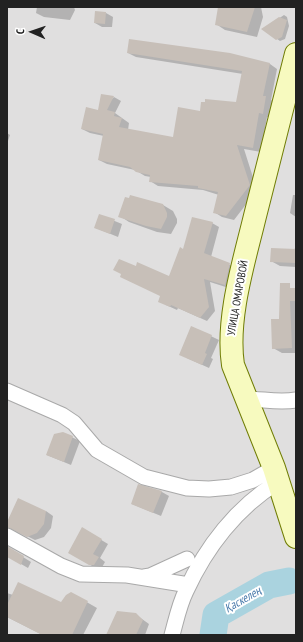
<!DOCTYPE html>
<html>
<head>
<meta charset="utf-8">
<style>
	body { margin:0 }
	#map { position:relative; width:303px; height:642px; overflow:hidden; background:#f2efe9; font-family:"PT Sans Narrow",sans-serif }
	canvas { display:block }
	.frame { position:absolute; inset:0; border:8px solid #222; pointer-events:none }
	.north { position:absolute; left:12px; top:12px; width:40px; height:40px; -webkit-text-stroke:3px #fff; paint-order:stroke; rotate:272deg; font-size:11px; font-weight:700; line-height:16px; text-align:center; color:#222 }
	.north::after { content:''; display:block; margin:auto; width:14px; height:18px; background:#222; clip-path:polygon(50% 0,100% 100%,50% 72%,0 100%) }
</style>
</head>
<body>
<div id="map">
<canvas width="303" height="642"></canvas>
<div class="frame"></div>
<div class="north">С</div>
</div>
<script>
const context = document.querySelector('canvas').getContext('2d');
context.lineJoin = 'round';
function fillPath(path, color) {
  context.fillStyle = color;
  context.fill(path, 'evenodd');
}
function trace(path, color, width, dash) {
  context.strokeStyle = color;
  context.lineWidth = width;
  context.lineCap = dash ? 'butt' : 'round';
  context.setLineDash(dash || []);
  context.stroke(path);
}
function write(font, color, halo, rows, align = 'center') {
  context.font = font + ' "PT Sans Narrow",sans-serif';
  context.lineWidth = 4;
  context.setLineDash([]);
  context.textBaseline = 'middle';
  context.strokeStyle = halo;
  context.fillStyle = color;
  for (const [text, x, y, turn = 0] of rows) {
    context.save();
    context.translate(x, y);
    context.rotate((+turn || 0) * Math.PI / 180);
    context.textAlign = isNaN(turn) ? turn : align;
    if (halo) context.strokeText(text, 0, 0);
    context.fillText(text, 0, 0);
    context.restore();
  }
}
fillPath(new Path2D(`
	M 7,7 L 296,7 L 296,635 L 7,635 Z`), '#e0dfdf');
fillPath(new Path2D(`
	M 37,7 L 74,7 L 75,10 L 70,20 L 44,17 L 36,13 Z
	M 219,7 L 261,7 L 263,17 L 257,37 L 225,30 L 216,24 Z
	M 106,13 L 113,17 L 112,27 L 102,27 L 95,23 Z
	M 284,15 L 287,17 L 289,26 L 285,39 L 280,41 L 263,29 Z
	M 128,53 L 270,64 L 277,69 L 271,100 L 274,102 L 270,118 L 267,117 L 261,152 L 244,149 L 257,190 L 234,220 L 222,217 L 214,212 L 219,195 L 203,190 L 158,186 L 150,181 L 151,177 L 145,176 L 135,170 L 107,164 L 99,160 L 104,136 L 90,133 L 82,129 L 114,97 L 121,101 L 115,113 L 129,123 L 128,130 L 174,138 L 201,112 L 237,104 L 243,74 L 136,57 Z
	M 7,133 L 10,135 L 7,144 Z
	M 293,195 L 296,195 L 296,217 L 290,213 Z
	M 163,205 L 173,211 L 177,219 L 177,223 L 171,234 L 157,232 L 129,222 L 120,216 Z
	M 100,215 L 122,224 L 118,237 L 96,228 Z
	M 212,223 L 219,227 L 211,257 L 237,268 L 232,289 L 210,282 L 215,311 L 207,321 L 178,308 L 177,310 L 166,305 L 161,296 L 136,268 L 169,277 L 184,250 Z
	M 296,248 L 296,267 L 280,266 L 271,261 Z
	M 296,289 L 296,353 L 282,353 L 273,348 L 280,320 Z
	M 192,327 L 219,340 L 211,358 L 213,359 L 209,368 L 187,358 Z
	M 63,433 L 80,441 L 71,465 L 47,455 Z
	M 139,485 L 162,492 L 169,496 L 161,516 L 132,504 Z
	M 46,511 L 53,516 L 51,528 L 44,537 L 35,540 L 7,526 L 7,524 Z
	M 83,529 L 108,544 L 100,558 L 105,562 L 101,569 L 97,569 L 69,552 Z
	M 7,552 L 15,552 L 31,562 L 28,568 L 7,556 Z
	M 7,593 L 13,595 L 61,604 L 71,593 L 97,608 L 83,635 L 43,635 L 7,617 Z
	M 135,614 L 149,624 L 145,635 L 107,635 Z`), '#0003');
trace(new Path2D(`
	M 213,635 L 216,615 L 269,585 L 289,581`), '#aad3df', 27);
fillPath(new Path2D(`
	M 218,7 L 255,7 L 247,32 L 215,25 Z
	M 95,11 L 106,12 L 105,24 L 94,23 Z
	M 279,17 L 287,20 L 282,37 L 276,40 L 261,29 Z
	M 129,39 L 230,53 L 270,63 L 263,96 L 266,96 L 263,114 L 259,113 L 253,148 L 237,145 L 250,185 L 226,216 L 213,213 L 218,192 L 198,188 L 198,186 L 149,182 L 150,175 L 136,172 L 130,167 L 98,160 L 103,134 L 81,129 L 86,107 L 98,110 L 101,94 L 114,96 L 107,110 L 115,112 L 114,116 L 122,118 L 119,127 L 173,137 L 178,107 L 200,111 L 201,102 L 205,102 L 205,99 L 236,102 L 242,71 L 127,53 Z
	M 130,195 L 163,204 L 167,213 L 167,217 L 161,229 L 146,226 L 118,217 L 125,197 L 129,198 Z
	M 99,214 L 115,219 L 110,234 L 94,228 Z
	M 192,217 L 213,222 L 204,253 L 230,263 L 225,285 L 204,279 L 209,307 L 200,318 L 171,305 L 170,307 L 158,302 L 160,296 L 120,277 L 121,274 L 113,270 L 119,259 L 136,266 L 137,262 L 169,276 L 180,247 L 183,249 Z
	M 271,248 L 296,249 L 296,263 L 270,262 Z
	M 280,283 L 290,283 L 290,288 L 296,288 L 296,301 L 290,301 L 292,348 L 272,349 L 271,319 L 279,319 Z
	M 191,326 L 212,335 L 205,353 L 207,354 L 202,365 L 179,355 Z
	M 63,432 L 73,436 L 64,462 L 46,455 L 54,434 Z
	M 138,484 L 162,491 L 153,513 L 131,504 Z
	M 18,498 L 46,511 L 44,524 L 37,533 L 27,537 L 7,527 L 7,522 Z
	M 82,527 L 102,539 L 93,554 L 99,557 L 94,565 L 89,565 L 68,553 Z
	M 7,546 L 24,556 L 21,565 L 7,557 Z
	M 18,582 L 61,602 L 66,595 L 71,592 L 88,601 L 72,635 L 42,635 L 7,617 L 7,605 Z
	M 117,611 L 136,613 L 143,620 L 136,635 L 106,635 Z`), '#c7bfb8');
const street = new Path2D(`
	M 7,391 L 62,415 L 74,423 L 97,450 L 144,477 L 187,488 L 209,489 L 231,487 L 253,480 L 274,468
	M 245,399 C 263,399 278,403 296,400
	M 7,536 L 61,566 L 81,574 L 127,575 L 189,585
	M 144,577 L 150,576 L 187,559
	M 172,635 C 176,621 179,605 186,591 C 206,547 237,507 278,482`);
const secondary = new Path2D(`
	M 296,54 C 282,108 269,162 255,216 C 244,262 226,318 233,365 L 274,468 L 296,537`);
trace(street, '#a9a9a9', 17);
trace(secondary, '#707d05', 24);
trace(street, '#fff', 15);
trace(secondary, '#f7fabf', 22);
write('11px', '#222', '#fff', [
	["УЛИЦА ОМАРОВОЙ",238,298,-80]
]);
write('italic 12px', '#4a7aab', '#fff', [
	["Қаскелең",243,600,-30]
]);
</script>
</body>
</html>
